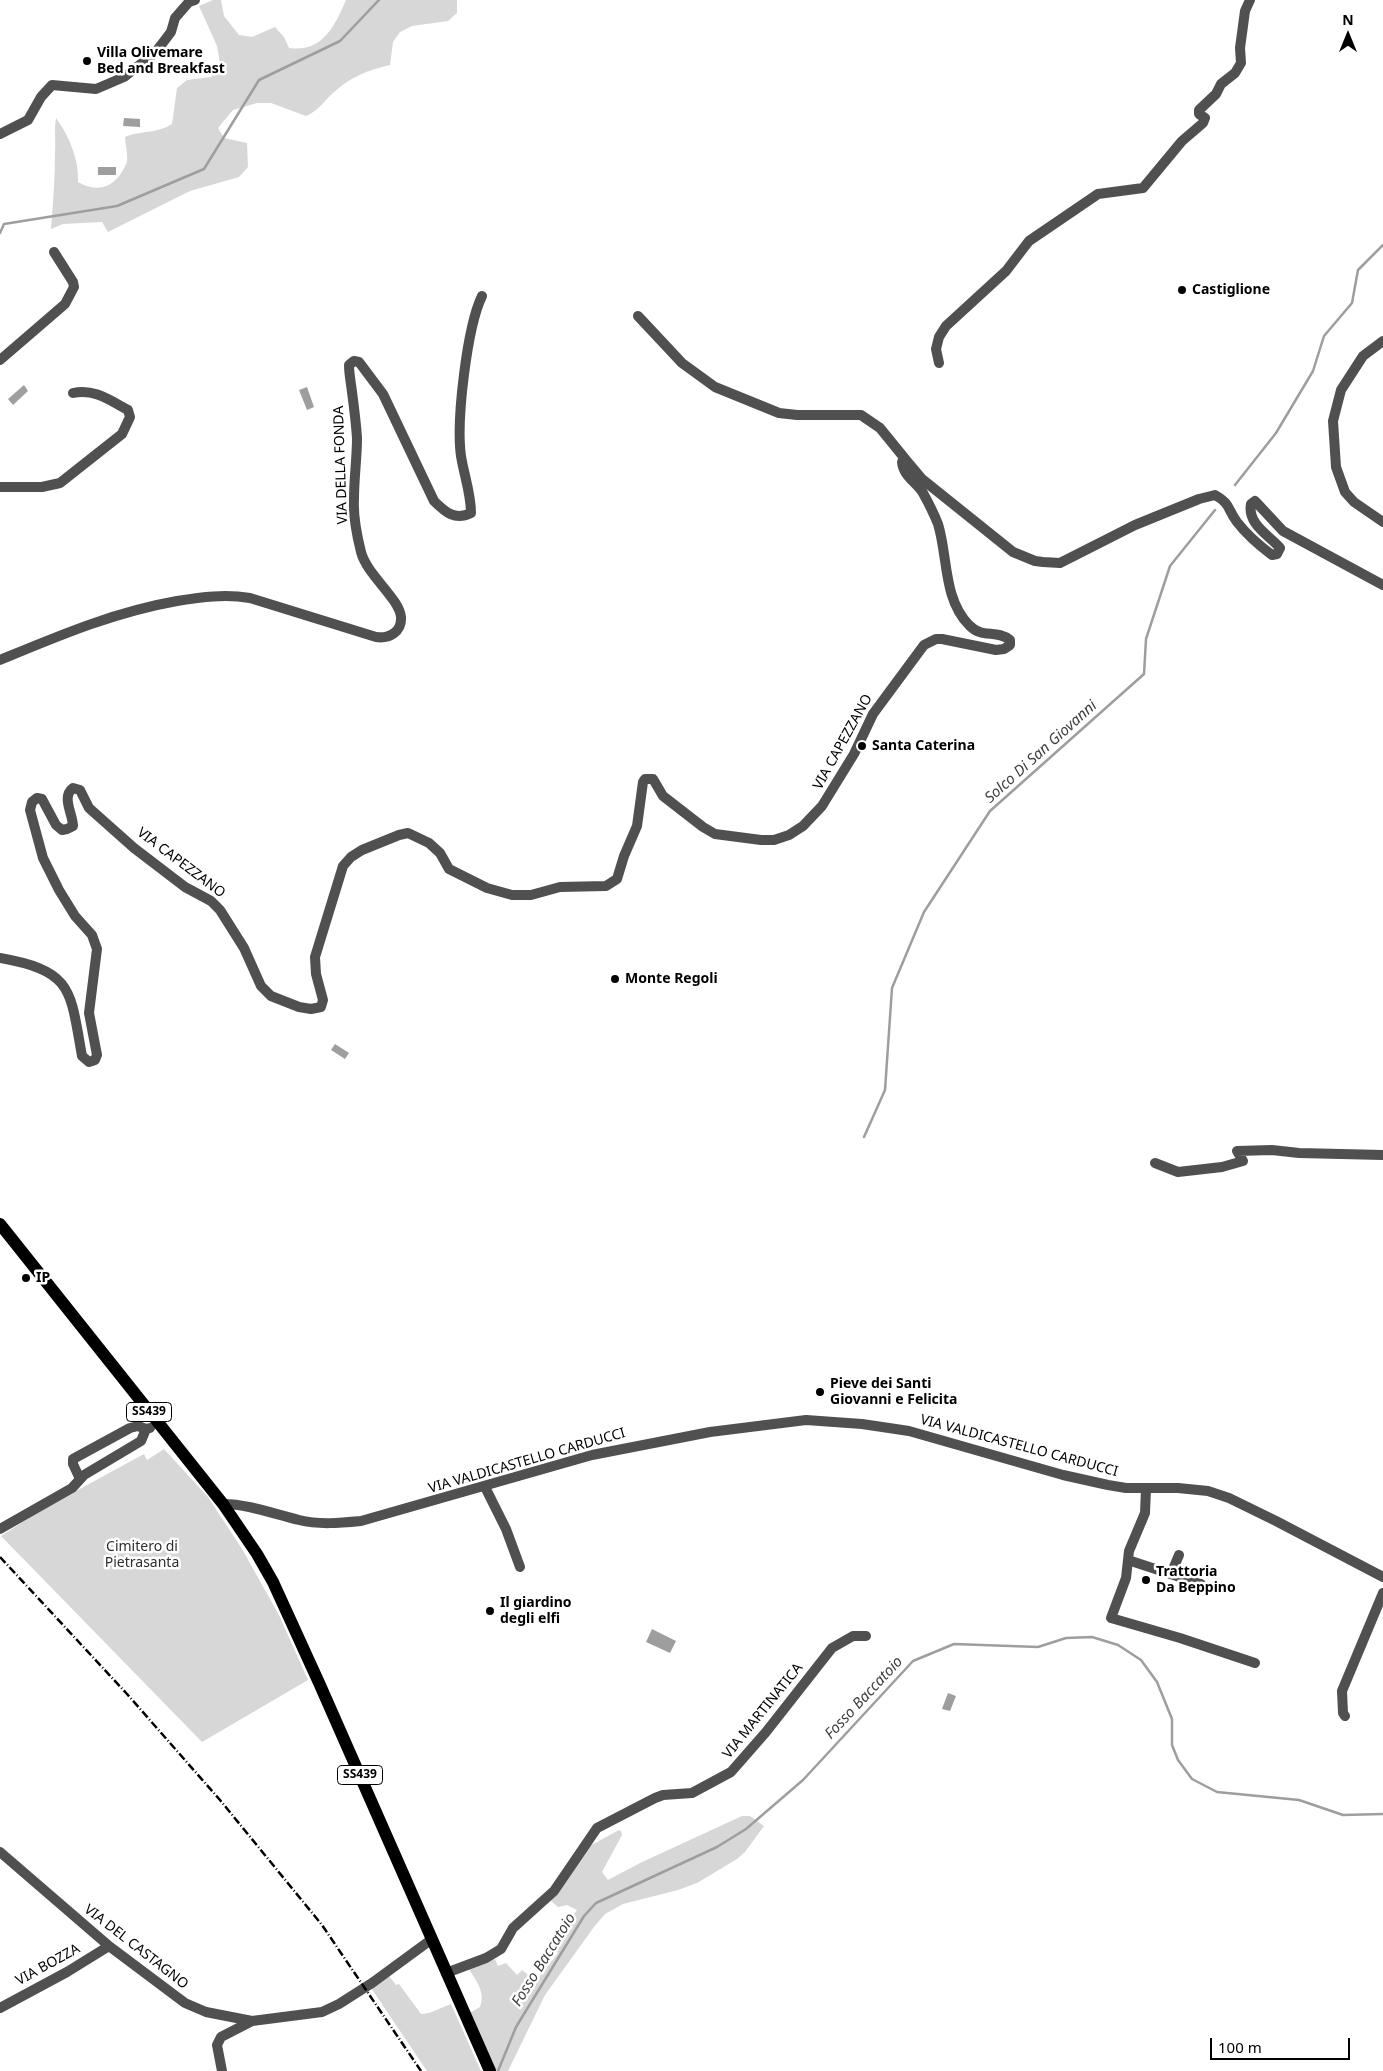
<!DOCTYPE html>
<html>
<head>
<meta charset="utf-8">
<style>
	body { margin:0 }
	#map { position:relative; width:1383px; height:2071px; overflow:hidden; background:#fff; font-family:"Noto Sans",sans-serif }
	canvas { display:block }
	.north { position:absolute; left:1323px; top:10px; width:50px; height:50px; -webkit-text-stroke:4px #fff; paint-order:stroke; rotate:0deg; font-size:14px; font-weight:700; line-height:20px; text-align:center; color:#000 }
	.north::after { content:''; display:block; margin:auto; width:18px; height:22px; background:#000; clip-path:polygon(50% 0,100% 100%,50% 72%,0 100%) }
	.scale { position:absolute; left:1210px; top:2038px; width:140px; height:22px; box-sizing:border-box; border:2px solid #000; border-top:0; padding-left:6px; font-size:15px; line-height:18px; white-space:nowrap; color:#000; -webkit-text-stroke:4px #fff; paint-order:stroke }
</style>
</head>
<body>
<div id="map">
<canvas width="1383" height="2071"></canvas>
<div class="north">N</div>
<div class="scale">100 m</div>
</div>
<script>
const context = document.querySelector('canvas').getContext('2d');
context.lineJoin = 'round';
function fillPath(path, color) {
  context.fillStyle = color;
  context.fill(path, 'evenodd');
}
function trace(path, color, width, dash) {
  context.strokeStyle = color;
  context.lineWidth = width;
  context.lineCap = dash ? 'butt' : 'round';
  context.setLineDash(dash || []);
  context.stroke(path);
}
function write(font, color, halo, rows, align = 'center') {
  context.font = font + ' "Noto Sans",sans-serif';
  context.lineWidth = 5;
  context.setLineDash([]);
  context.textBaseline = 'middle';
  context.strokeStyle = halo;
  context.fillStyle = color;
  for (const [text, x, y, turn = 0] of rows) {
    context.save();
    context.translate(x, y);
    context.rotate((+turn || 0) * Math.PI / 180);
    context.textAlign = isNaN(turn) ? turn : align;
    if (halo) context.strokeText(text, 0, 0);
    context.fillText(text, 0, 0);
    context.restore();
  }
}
fillPath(new Path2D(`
	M 213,0 L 221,0 L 224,16 L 239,35 L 252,37 L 275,27 L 284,37 L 289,48 C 322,53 335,26 346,0 L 457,0 L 457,13 L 448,21 L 412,26 L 400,32 L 393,42 L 390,65 C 368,70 350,77 333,93 C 323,102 319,110 306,116 L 271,103 L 257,103 L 233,110 L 218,128 L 224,138 L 247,143 L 248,167 L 239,177 L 190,191 L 108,232 L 102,222 L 63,224 L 51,229 C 53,204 55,178 55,153 C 56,141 54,130 56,118 C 69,136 79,159 78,182 C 94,191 108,190 120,175 C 122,172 126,166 127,161 C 128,154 125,144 125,137 C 142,130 156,134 172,124 L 177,88 L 187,80 L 211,77 L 221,69 L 217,46 L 199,6 Z
	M 164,1449 L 208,1497 L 242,1549 L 279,1615 L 308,1680 L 202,1742 L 1,1536 L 43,1509 L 144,1454 L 147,1460 Z
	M 742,1816 L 750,1816 L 764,1826 L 745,1852 L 737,1859 L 697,1883 L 678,1890 L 623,1904 L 605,1914 L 594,1927 L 545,1995 L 508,2071 L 494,2071 L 468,2014 L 480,2007 C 486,1992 476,1981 469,1969 L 495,1959 L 498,1966 L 506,1963 L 517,1975 L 522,1970 L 536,1981 L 558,1953 L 553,1948 L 553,1945 L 577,1910 L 567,1905 L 558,1907 L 550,1900 L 586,1848 L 619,1830 L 621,1831 L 622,1835 L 602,1872 L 608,1880 L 640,1863 Z
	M 389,1976 L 396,1985 L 399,1984 L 421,2014 L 429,2013 L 451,2004 L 481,2071 L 427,2071 L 371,1988 Z`), '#d7d7d7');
fillPath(new Path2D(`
	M 124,118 L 140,119 L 140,127 L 123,126 Z
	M 98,167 L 116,167 L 116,175 L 98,175 Z
	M 24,385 L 28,391 L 13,405 L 8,399 Z
	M 307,387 L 314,407 L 307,410 L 299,390 Z
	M 335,1044 L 349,1053 L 345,1059 L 331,1050 Z
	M 652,1629 L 676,1641 L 670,1653 L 646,1642 Z
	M 948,1693 L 956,1696 L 950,1711 L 942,1709 Z`), '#9e9e9e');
trace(new Path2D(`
	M 0,233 L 4,224 L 117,206 L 204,169 L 259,80 L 340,41 L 379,0
	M 1235,485 L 1276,433 L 1313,371 L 1324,336 L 1352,303 L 1358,270 L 1383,245
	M 864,1137 L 885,1090 L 892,988 L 924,912 L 990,811 L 1144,674 L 1146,639 L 1170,566 L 1215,510
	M 498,2071 L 516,2027 L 584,1916 L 596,1903 L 717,1847 L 746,1829 L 803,1780 L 913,1661 L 954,1644 L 1038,1647 L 1066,1638 L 1092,1637 L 1118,1645 L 1141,1660 L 1157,1682 L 1172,1719 L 1172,1745 L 1178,1760 L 1192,1779 L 1217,1792 L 1299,1800 L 1343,1815 L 1383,1814`), '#9e9e9e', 2.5);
trace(new Path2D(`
	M 0,134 L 28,120 L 41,97 L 52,85 L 96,89 L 124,77 L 155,53 L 171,32 L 175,18 L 189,2 L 195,0
	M 638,316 L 682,363 L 715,387 L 779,413 L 797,415 L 861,415 L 880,428 L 906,460
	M 1383,341 L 1363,356 L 1341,390 L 1333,421 L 1336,467 L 1345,492 L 1354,502 L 1383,522
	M 0,360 L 65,304 L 74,287 L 73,282 L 54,252
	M 939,363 L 936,349 L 939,337 L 946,326 L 1006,271 L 1029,241 L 1098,194 L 1143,188 L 1182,141 L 1203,123 L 1205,118 L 1199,114 L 1199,110 L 1216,94 L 1221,84 L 1235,73 L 1241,63 L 1240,48 L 1245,11 L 1250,0
	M 0,487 L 42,487 L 60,483 L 122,434 L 130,417 L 128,410 C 111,401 94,388 73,393
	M 0,660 C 58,636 114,612 177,601 C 202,597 225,594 250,598 L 376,637 C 389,639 402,632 401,617 C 399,598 367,575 361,552 C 357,536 353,515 354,499 C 354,478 357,458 357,438 C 356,422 354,407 352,392 C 351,383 349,374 349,365 L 354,361 L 359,362 L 383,394 L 434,501 C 445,512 455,521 471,513 C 471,494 464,475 461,456 C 456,421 467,327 482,296
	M 0,958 C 73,971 70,989 82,1056 L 89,1062 L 95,1060 L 97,1055 L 89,1013 L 97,949 L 92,935 L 75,916 L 59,890 L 43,858 L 30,810 L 32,802 L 37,798 L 42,799 L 56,825 L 62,830 L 67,829 L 73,826 C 73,814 61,797 73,788 L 80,790 L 89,808 L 134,848 L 185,887 L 211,901 L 220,910 L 244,948 L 261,986 L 271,996 L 299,1007 L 311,1009 L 321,1007 L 323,1000 L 316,974 L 315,957 L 343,866 L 351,857 L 362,850 L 399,835 L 408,833 L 429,843 L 440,853 L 449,869 L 487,888 L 512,895 L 531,895 L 560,887 L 606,886 L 617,879 L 624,856 L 637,826 L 643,782 L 645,779 L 653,779 L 663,796 L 703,827 L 715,834 L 761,840 L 774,840 L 789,835 L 803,826 L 822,806 L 854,754 L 873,714 L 924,645 L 936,639 L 942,639 L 996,650 L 1004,649 L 1010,645 L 1010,640 C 996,629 982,639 969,625 C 943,599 948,556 938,524 C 934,514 928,502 923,493 C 916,482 903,476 902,462 L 906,460 L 922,479 L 1013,552 L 1035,561 L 1043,562 L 1060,563 L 1135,525 L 1199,499 L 1215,495 C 1231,504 1227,509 1237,522 C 1247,535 1260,546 1272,555 L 1277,554 L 1280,548 C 1269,535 1247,524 1251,504 L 1255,501 L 1283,531 L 1383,585
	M 1155,1163 L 1178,1172 L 1222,1167 L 1243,1161 L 1237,1151 L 1272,1150 L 1299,1153 L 1383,1155
	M 80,1479 L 73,1464 L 73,1459 L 130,1428 L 138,1426 L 146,1429 L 150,1428
	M 485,1487 L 506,1529 L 520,1567
	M 1146,1489 L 1145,1513 L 1129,1551 L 1126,1578 L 1111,1618 L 1180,1638 L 1255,1663
	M 0,1529 L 72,1488 L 84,1475 L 141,1441 L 146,1429
	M 1128,1560 L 1201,1584
	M 1171,1574 L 1179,1555
	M 1345,1716 L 1343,1713 L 1342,1691 L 1383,1593
	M 0,1852 L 109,1946 L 185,2003 L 206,2012 L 252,2021 L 322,2012 L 339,2004 L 372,1983 L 432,1939
	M 446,1973 L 486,1958 L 501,1949 L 513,1928 L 554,1891 L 597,1828 L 655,1798 L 663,1795 L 692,1793 L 731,1772 L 766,1732 L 832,1648 L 853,1636 L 866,1636
	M 0,2008 L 67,1972 L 109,1946
	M 222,2071 L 217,2045 L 221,2037 L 252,2021`), '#505050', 10);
trace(new Path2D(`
	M 223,1504 C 248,1504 274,1514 299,1520 C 319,1525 340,1523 361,1521 L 592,1455 L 710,1432 L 806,1420 L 862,1424 L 909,1431 L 1063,1475 L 1108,1485 L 1126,1488 L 1178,1488 L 1208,1491 L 1229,1498 L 1276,1521 L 1383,1577`), '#505050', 10);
trace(new Path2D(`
	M 0,1224 L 223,1504 L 257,1554 L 273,1582 L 320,1685 L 490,2071`), '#000', 12);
trace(new Path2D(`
	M 0,1557 L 127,1694 L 220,1800 L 322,1925 L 421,2071`), '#000', 2.5, [8, 2.5, 1, 2.5]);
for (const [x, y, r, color] of [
	[87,61,5,"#000"],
	[1182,290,5,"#000"],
	[862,746,5,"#000"],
	[615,979,5,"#000"],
	[26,1278,5,"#000"],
	[820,1392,5,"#000"],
	[1146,1580,5,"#000"],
	[490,1611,5,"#000"]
]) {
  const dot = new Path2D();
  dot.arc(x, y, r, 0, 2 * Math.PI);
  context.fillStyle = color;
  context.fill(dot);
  trace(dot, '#fff', 2);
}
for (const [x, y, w] of [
	[149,1412,45],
	[360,1775,45]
]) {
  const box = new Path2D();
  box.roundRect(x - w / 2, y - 9.5, w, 19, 4);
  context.fillStyle = '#fff';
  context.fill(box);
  trace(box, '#000', 1);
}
write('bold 12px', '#000', null, [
	["SS439",149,1412],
	["SS439",360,1775]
]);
write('bold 14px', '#000', '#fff', [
	["Villa Olivemare",97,53],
	["Bed and Breakfast",97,69],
	["Castiglione",1192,290],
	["Santa Caterina",872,746],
	["Monte Regoli",625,979],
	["IP",36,1278],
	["Pieve dei Santi",830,1384],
	["Giovanni e Felicita",830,1400],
	["Trattoria",1156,1572],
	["Da Beppino",1156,1588],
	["Il giardino",500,1603],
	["degli elfi",500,1619]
], 'left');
write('14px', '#000', '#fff', [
	["VIA DELLA FONDA",341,465,-92],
	["VIA CAPEZZANO",843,742,-61],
	["VIA CAPEZZANO",181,863,37],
	["VIA VALDICASTELLO CARDUCCI",1019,1446,15],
	["VIA VALDICASTELLO CARDUCCI",527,1461,-16],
	["VIA MARTINATICA",763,1711,-51],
	["VIA DEL CASTAGNO",136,1947,38],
	["VIA BOZZA",48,1965,-29]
]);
write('14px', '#2e2e2e', '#fff', [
	["Cimitero di",142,1547],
	["Pietrasanta",142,1563]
]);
write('italic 15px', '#3f3f3f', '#fff', [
	["Solco Di San Giovanni",1041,752,-42],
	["Fosso Baccatoio",864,1698,-47],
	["Fosso Baccatoio",544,1960,-58]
]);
</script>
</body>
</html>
